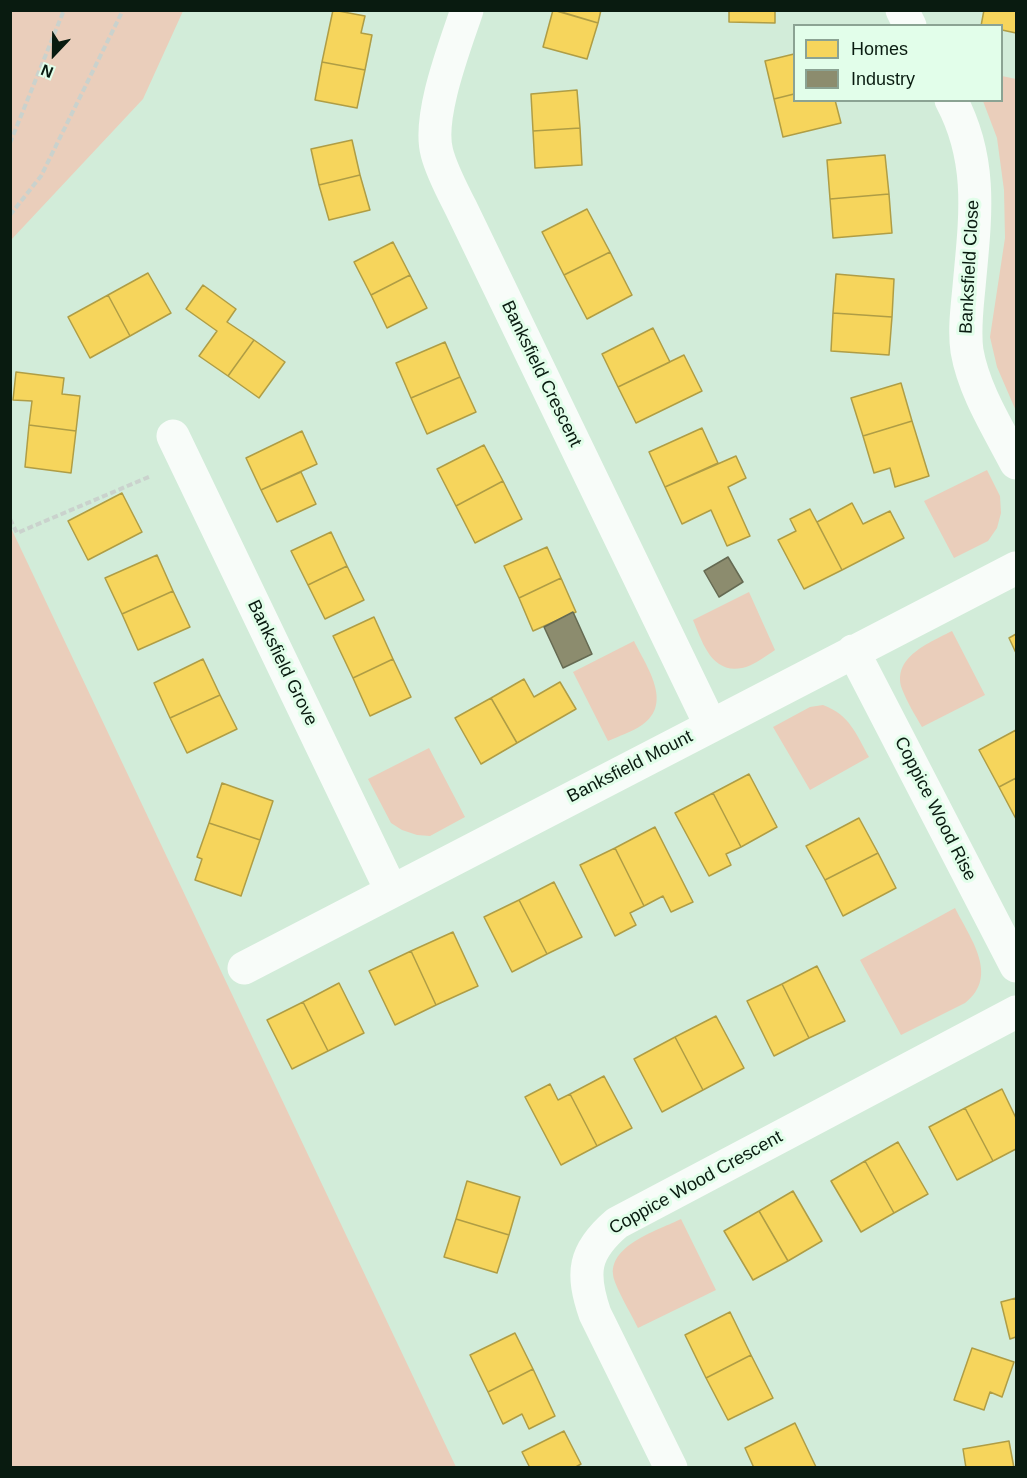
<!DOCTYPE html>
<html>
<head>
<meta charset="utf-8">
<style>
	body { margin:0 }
	#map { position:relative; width:1027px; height:1478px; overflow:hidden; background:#d2ecd9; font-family:Arial,sans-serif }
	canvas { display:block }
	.frame { position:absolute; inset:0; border:12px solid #091b10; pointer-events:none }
	.legend { position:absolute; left:793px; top:24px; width:210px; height:78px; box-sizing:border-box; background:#e2feea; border:2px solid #8ba393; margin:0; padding:8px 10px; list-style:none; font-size:18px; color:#091b10 }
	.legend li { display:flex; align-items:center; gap:12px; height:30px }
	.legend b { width:30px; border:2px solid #8ba393 }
	.north { position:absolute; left:24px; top:24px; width:60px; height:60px; -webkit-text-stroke:4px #e2feea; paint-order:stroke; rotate:202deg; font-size:16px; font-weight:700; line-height:24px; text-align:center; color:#091b10 }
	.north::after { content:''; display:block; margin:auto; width:21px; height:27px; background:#091b10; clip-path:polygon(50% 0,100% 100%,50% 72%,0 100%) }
</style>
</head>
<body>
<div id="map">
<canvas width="1027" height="1478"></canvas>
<div class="frame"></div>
<ul class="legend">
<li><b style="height:16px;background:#f6d55c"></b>Homes</li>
<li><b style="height:16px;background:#8c8c6e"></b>Industry</li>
</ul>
<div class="north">N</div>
</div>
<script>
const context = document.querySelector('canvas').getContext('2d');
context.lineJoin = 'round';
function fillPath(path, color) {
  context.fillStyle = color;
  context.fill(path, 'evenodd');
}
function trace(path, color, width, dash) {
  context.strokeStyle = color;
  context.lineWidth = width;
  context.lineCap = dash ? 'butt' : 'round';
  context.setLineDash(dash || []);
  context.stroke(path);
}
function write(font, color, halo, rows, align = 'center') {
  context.font = font + ' Arial,sans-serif';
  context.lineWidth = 6;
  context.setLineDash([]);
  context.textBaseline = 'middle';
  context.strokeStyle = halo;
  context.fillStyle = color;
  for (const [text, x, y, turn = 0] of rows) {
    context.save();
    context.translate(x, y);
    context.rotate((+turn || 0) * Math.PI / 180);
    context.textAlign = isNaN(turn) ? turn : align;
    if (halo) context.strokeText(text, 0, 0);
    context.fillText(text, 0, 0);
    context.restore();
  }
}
fillPath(new Path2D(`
	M 11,10 L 183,11 L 143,99 L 11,240 Z
	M 1002,76 L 1016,79 L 1016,411 L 997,367 L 990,337 L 1005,238 L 1004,190 L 997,138 L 983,101 L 1002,100 Z
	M 987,470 L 1000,496 L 1001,513 L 997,528 L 988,541 L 954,558 L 924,501 Z
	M 10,528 L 11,528 L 456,1467 L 11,1467 Z
	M 749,592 L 775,650 C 766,656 753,666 742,668 C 711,674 702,641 693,620 Z
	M 952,631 L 985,695 L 922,727 C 915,715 907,702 902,689 C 891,657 931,642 952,631 Z
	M 634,641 C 646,666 674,703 642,725 C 632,732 619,736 608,741 L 573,672 Z
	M 823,705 C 850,715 856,734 869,757 L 810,790 L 773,727 L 810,707 Z
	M 429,748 L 465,817 L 430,836 L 417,835 L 402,830 L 391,823 L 368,779 Z
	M 955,908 C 970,938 1000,976 965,1003 L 901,1035 L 860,960 Z
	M 681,1219 L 716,1290 L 638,1328 C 633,1317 613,1284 613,1274 C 611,1244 659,1230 681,1219 Z`), '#eacebb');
const homes = new Path2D(`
	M 333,10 L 365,16 L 361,33 L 372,35 L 365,70 L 322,62 Z
	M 553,10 L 598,23 L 587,59 L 543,47 Z
	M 555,10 L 601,10 L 598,23 Z
	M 729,10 L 775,10 L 775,23 L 729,22 Z
	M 984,10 L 1016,10 L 1016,33 L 1002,30 L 1002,26 L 981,26 Z
	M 794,54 L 794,94 L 774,99 L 765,61 Z
	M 322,62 L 365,70 L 357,108 L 315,100 Z
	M 577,90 L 580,128 L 533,131 L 531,94 Z
	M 794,94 L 794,100 L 835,100 L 841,123 L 783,137 L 774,99 Z
	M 580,128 L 582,165 L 535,168 L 533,131 Z
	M 352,140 L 360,175 L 319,185 L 311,149 Z
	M 885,155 L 889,194 L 830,199 L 827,160 Z
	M 360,175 L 370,210 L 329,220 L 319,185 Z
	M 889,194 L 892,233 L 833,238 L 830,199 Z
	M 587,209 L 610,252 L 564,275 L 542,232 Z
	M 393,242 L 410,275 L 371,295 L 354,262 Z
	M 610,252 L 632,295 L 587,319 L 564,275 Z
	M 148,273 L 171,313 L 130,336 L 108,295 Z
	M 836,274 L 894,279 L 892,317 L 833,313 Z
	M 410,275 L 427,308 L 387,328 L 371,295 Z
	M 203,285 L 236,309 L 227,322 L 254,340 L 228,376 L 199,356 L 217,331 L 186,309 Z
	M 108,295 L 130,336 L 90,358 L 68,317 Z
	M 833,313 L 892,317 L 889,355 L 831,351 Z
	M 653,328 L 670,362 L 618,387 L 602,354 Z
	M 254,340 L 285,362 L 259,398 L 228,376 Z
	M 445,342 L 460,377 L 411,398 L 396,363 Z
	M 684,355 L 702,391 L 636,423 L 618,387 Z
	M 16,372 L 64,378 L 62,394 L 80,396 L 76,431 L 29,425 L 32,401 L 13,400 Z
	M 460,377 L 476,412 L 427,434 L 411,398 Z
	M 901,383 L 912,421 L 863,436 L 851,398 Z
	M 912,421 L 929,476 L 895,487 L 890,468 L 874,473 L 863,436 Z
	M 29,425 L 76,431 L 71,473 L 25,467 Z
	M 702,428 L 718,463 L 665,487 L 649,452 Z
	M 302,431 L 317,464 L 261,490 L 246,458 Z
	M 484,445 L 503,481 L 456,506 L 437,469 Z
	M 736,456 L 746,478 L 728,487 L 750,536 L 727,546 L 711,510 L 682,524 L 665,487 Z
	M 301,472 L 316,504 L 277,522 L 261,490 Z
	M 503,481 L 522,519 L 475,543 L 456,506 Z
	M 122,493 L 142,532 L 88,560 L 68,521 Z
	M 852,503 L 863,524 L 890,511 L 904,538 L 842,570 L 817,522 Z
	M 810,509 L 842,570 L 804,589 L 778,540 L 796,531 L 790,519 Z
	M 331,532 L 347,566 L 308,585 L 291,551 Z
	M 547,547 L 561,578 L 519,598 L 504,566 Z
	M 157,555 L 173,591 L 122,614 L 105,578 Z
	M 347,566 L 364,600 L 325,619 L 308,585 Z
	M 561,578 L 576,612 L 533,631 L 519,598 Z
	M 173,591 L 190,627 L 138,650 L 122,614 Z
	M 374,617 L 393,659 L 353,678 L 333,636 Z
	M 1016,634 L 1016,653 L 1009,638 Z
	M 203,659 L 220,695 L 170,718 L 154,683 Z
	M 393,659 L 411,697 L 370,716 L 353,678 Z
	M 524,679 L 534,697 L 560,682 L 576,709 L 517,743 L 491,698 Z
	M 220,695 L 237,729 L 187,753 L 170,718 Z
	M 491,698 L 517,743 L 481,764 L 455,718 Z
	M 1016,730 L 1016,778 L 999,787 L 979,750 Z
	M 749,774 L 777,827 L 741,847 L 713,793 Z
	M 1016,778 L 1016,819 L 999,787 Z
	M 222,783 L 273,801 L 260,840 L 209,823 Z
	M 713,793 L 741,847 L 726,854 L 731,865 L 709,876 L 675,813 Z
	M 859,818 L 878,853 L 825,880 L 806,846 Z
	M 209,823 L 260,840 L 241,896 L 195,880 L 202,859 L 197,857 Z
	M 655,827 L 693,902 L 671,912 L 663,896 L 644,906 L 615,848 Z
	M 615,848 L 644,906 L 630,913 L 636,925 L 615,936 L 580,865 Z
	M 878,853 L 896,888 L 843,916 L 825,880 Z
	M 554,882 L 582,937 L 547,954 L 519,900 Z
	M 519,900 L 547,954 L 512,972 L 484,917 Z
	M 453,932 L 478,986 L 436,1005 L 411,951 Z
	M 411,951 L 436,1005 L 395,1025 L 369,971 Z
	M 817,966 L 845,1021 L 809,1038 L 782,984 Z
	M 339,983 L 364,1033 L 328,1051 L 303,1002 Z
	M 782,984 L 809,1038 L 774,1056 L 747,1001 Z
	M 303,1002 L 328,1051 L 292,1069 L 267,1020 Z
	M 716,1016 L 744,1068 L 703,1090 L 675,1037 Z
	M 675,1037 L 703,1090 L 662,1112 L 634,1059 Z
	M 604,1076 L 632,1128 L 597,1146 L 570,1094 Z
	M 550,1084 L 558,1100 L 570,1094 L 597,1146 L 561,1165 L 525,1097 Z
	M 1002,1089 L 1016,1118 L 1016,1149 L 993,1161 L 965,1108 Z
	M 965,1108 L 993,1161 L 957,1180 L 929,1127 Z
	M 898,1142 L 928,1194 L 894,1213 L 865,1161 Z
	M 865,1161 L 894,1213 L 861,1232 L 831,1181 Z
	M 467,1181 L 520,1197 L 509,1235 L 456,1219 Z
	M 793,1191 L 822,1241 L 788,1261 L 759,1211 Z
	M 759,1211 L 788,1261 L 753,1280 L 724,1231 Z
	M 456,1219 L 509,1235 L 497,1273 L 444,1257 Z
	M 1016,1298 L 1016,1337 L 1010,1339 L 1001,1302 Z
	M 730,1312 L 751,1355 L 706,1378 L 685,1335 Z
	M 515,1333 L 533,1369 L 488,1392 L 470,1355 Z
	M 972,1348 L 1014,1362 L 1002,1397 L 990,1392 L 984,1410 L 954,1400 Z
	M 751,1355 L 773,1398 L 728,1420 L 706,1378 Z
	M 533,1369 L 555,1416 L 529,1429 L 522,1414 L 503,1424 L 488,1392 Z
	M 795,1423 L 816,1467 L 754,1468 L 745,1448 Z
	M 564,1431 L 581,1464 L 574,1468 L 530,1468 L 522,1452 Z
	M 1009,1441 L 1014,1468 L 966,1468 L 963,1449 Z`);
fillPath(homes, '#f6d55c');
trace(homes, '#af9d45', 1.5);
const industry = new Path2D(`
	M 728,557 L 743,582 L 719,597 L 704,571 Z
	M 573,612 L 592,654 L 563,668 L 544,627 Z`);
fillPath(industry, '#8c8c6e');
trace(industry, '#656a52', 1.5);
trace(new Path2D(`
	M 10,143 L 64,10
	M 10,215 L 41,176 L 123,10
	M 10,519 L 17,533 L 151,476`), '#cad2cd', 4, [6, 3]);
trace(new Path2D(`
	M 467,10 C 455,46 427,117 437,153 C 442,172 452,190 461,208 L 711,726
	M 902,10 L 910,26
	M 951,100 C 984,162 975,220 969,287 C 967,308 964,330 967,351 C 974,391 998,428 1016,463
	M 173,436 L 391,890
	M 853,651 L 1016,966
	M 244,968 L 1016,568
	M 671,1468 L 595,1314 C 581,1273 583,1252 617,1223 L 1016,1012`), '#f8fcf9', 33);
write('18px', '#091b10', '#e2feea', [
	["Banksfield Close",970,267,-87],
	["Banksfield Crescent",541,374,64],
	["Banksfield Grove",282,663,64],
	["Banksfield Mount",630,767,-27],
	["Coppice Wood Rise",935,809,63],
	["Coppice Wood Crescent",696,1183,-29]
]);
</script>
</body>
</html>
